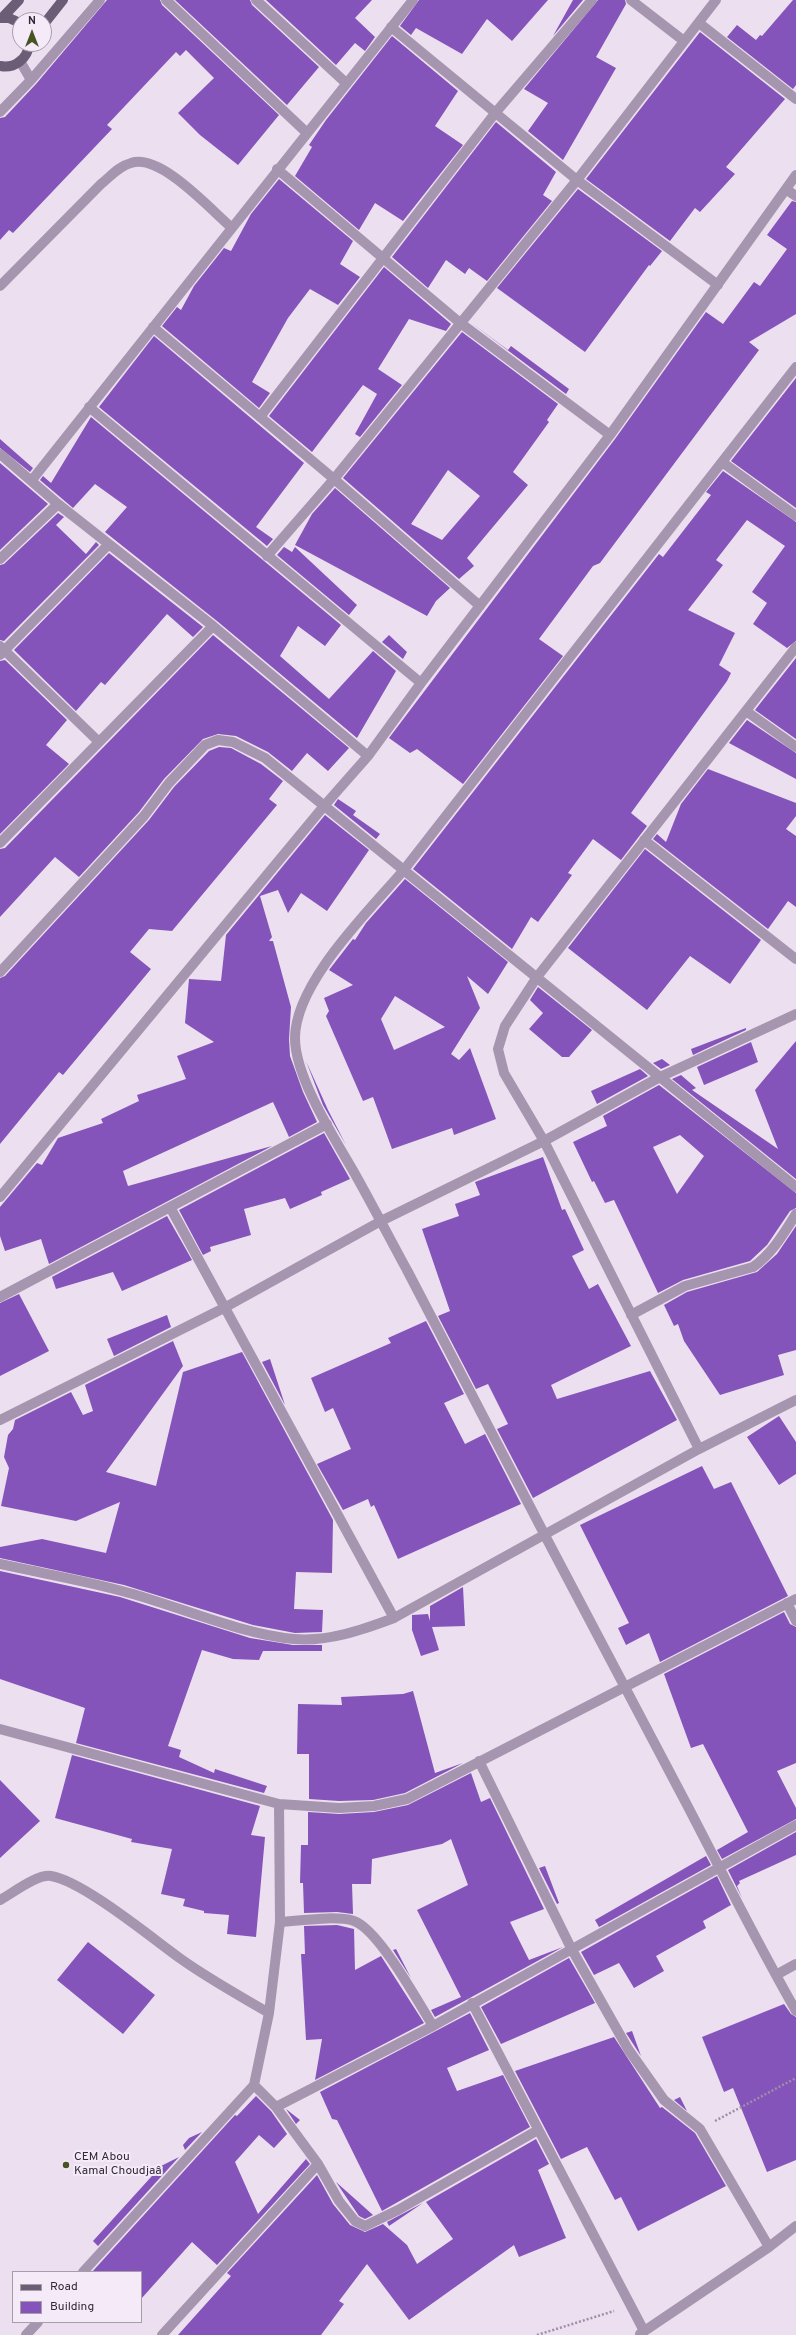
<!DOCTYPE html>
<html>
<head>
<meta charset="utf-8">
<style>
	body { margin:0 }
	#map { position:relative; width:796px; height:2335px; overflow:hidden; background:#ecdff0; font-family:Overpass,sans-serif }
	canvas { display:block }
	.legend { position:absolute; left:12px; top:2271px; width:130px; height:52px; box-sizing:border-box; background:#f5ebf8; border:1px solid #a79eaa; margin:0; padding:5px 7px; list-style:none; font-size:12px; color:#312a36 }
	.legend li { display:flex; align-items:center; gap:8px; height:20px }
	.legend b { width:20px; border:1px solid #a79eaa }
	.north { position:absolute; left:12px; top:12px; width:40px; height:40px; box-sizing:border-box; background:#f5ebf8; border:1px solid #a79eaa; border-radius:50%; rotate:0deg; font-size:11px; font-weight:700; line-height:16px; text-align:center; color:#312a36 }
	.north::after { content:''; display:block; margin:auto; width:14px; height:18px; background:#465424; clip-path:polygon(50% 0,100% 100%,50% 72%,0 100%) }
</style>
</head>
<body>
<div id="map">
<canvas width="796" height="2335"></canvas>
<ul class="legend">
<li><b style="height:5px;background:#6c5d77"></b>Road</li>
<li><b style="height:11px;background:#8454ba"></b>Building</li>
</ul>
<div class="north">N</div>
</div>
<script>
const context = document.querySelector('canvas').getContext('2d');
context.lineJoin = 'round';
function fillPath(path, color) {
  context.fillStyle = color;
  context.fill(path, 'evenodd');
}
function trace(path, color, width, dash) {
  context.strokeStyle = color;
  context.lineWidth = width;
  context.lineCap = dash ? 'butt' : 'round';
  context.setLineDash(dash || []);
  context.stroke(path);
}
function write(font, color, halo, rows, align = 'center') {
  context.font = font + ' Overpass,sans-serif';
  context.lineWidth = 4;
  context.setLineDash([]);
  context.textBaseline = 'middle';
  context.strokeStyle = halo;
  context.fillStyle = color;
  for (const [text, x, y, turn = 0] of rows) {
    context.save();
    context.translate(x, y);
    context.rotate((+turn || 0) * Math.PI / 180);
    context.textAlign = isNaN(turn) ? turn : align;
    if (halo) context.strokeText(text, 0, 0);
    context.fillText(text, 0, 0);
    context.restore();
  }
}
fillPath(new Path2D(`
	M 107,0 L 160,0 L 162,5 L 279,115 L 238,165 L 200,135 L 178,113 L 214,78 L 186,50 L 180,56 L 176,52 L 107,125 L 112,129 L 13,233 L 9,230 L 0,240 L 0,118 L 5,117 L 36,84 Z
	M 175,0 L 250,0 L 252,5 L 319,67 L 287,105 Z
	M 266,0 L 372,0 L 355,18 L 375,37 L 365,51 L 355,43 L 336,65 Z
	M 419,0 L 548,0 L 512,41 L 487,19 L 462,54 L 416,28 L 411,35 L 400,26 Z
	M 573,0 L 583,0 L 553,36 Z
	M 598,0 L 625,0 L 626,4 L 596,57 L 616,68 L 563,160 L 528,131 L 548,103 L 524,89 Z
	M 793,0 L 796,0 L 796,85 L 793,89 L 727,37 L 737,25 L 756,40 L 760,35 L 762,36 Z
	M 700,32 L 785,99 L 726,167 L 735,174 L 700,212 L 695,208 L 670,241 L 586,179 Z
	M 392,36 L 458,91 L 435,126 L 463,145 L 403,221 L 375,203 L 359,230 L 295,176 L 312,147 L 309,145 L 326,120 Z
	M 496,122 L 556,172 L 543,195 L 552,201 L 487,281 L 469,268 L 465,274 L 446,260 L 428,288 L 392,257 Z
	M 279,179 L 353,241 L 340,264 L 360,277 L 338,305 L 310,289 L 288,318 L 252,382 L 270,393 L 259,408 L 162,326 L 177,307 L 181,310 L 194,286 L 224,248 L 231,251 L 251,214 Z
	M 578,189 L 662,251 L 650,266 L 649,265 L 585,352 L 497,288 Z
	M 792,201 L 796,202 L 796,314 L 749,342 L 759,350 L 600,563 L 593,566 L 539,639 L 563,656 L 463,784 L 417,749 L 410,753 L 389,738 L 615,439 L 706,312 L 723,324 L 754,282 L 760,286 L 787,249 L 767,235 Z
	M 384,267 L 451,324 L 446,331 L 409,319 L 378,369 L 402,385 L 360,437 L 355,434 L 377,394 L 363,385 L 312,452 L 269,416 Z
	M 470,322 L 508,350 L 511,346 L 569,389 L 566,394 Z
	M 462,332 L 558,404 L 547,420 L 549,422 L 513,472 L 528,485 L 467,558 L 474,566 L 459,579 L 343,478 ZM 448,470 L 480,496 L 442,540 L 411,524 Z
	M 154,336 L 304,463 L 256,527 L 273,539 L 267,546 L 99,407 Z
	M 796,378 L 796,508 L 731,461 Z
	M 91,417 L 341,625 L 325,646 L 298,626 L 280,656 L 329,699 L 373,651 L 396,671 L 357,738 L 217,621 L 105,532 L 127,507 L 95,484 L 73,508 L 40,480 L 43,476 L 51,483 Z
	M 0,439 L 33,468 L 30,472 L 0,448 Z
	M 0,463 L 48,504 L 0,550 Z
	M 723,471 L 796,522 L 796,641 L 787,648 L 753,624 L 767,603 L 752,592 L 785,546 L 747,520 L 716,560 L 723,565 L 688,610 L 735,633 L 719,665 L 731,673 L 727,681 L 631,813 L 647,826 L 621,860 L 593,839 L 568,873 L 572,875 L 538,922 L 531,917 L 512,949 L 413,869 L 659,554 L 663,557 L 711,495 L 706,492 Z
	M 335,488 L 450,588 L 436,601 L 427,616 L 295,545 L 312,514 Z
	M 58,513 L 64,517 L 56,525 L 86,554 L 96,542 L 99,545 L 4,641 L 0,640 L 0,565 L 4,564 Z
	M 284,547 L 292,552 L 295,547 L 357,605 L 349,615 L 277,555 Z
	M 109,553 L 203,627 L 193,637 L 167,614 L 105,685 L 101,682 L 76,711 L 14,650 Z
	M 213,635 L 349,748 L 328,771 L 307,753 L 292,771 L 268,752 L 236,736 L 218,734 L 203,739 L 164,779 L 139,812 L 79,877 L 55,857 L 0,917 L 0,849 L 5,848 Z
	M 389,635 L 407,652 L 403,659 L 382,642 Z
	M 796,658 L 796,739 L 755,710 Z
	M 5,660 L 67,720 L 46,745 L 69,764 L 0,834 L 0,661 Z
	M 747,720 L 796,753 L 796,779 L 729,743 Z
	M 219,747 L 231,748 L 261,764 L 283,781 L 269,799 L 277,805 L 172,931 L 149,929 L 130,952 L 151,969 L 63,1075 L 59,1072 L 0,1144 L 0,978 L 5,976 L 149,820 L 174,787 L 209,751 Z
	M 708,769 L 796,803 L 796,816 L 786,829 L 796,836 L 796,907 L 788,901 L 768,929 L 653,839 L 657,834 L 666,842 L 681,804 Z
	M 338,799 L 356,811 L 353,815 L 380,834 L 376,839 L 334,805 Z
	M 325,815 L 369,850 L 327,911 L 301,893 L 288,913 L 278,890 L 260,896 L 272,937 L 269,941 L 273,941 L 291,1007 L 289,1039 L 290,1056 L 303,1092 L 317,1122 L 289,1137 L 273,1102 L 123,1171 L 128,1186 L 272,1146 L 49,1264 L 41,1239 L 5,1251 L 0,1236 L 0,1207 L 37,1163 L 42,1165 L 58,1138 L 103,1123 L 101,1119 L 139,1101 L 137,1095 L 186,1079 L 177,1056 L 214,1042 L 185,1023 L 189,979 L 221,981 L 226,935 Z
	M 645,849 L 761,940 L 730,984 L 690,956 L 647,1010 L 568,948 Z
	M 405,879 L 508,962 L 488,994 L 467,976 L 480,1008 L 451,1054 L 459,1060 L 470,1048 L 496,1119 L 454,1135 L 452,1128 L 392,1149 L 373,1097 L 363,1101 L 326,1016 L 329,1011 L 324,998 L 353,985 L 329,970 L 353,939 L 355,940 L 366,923 ZM 395,996 L 445,1027 L 394,1050 L 381,1019 Z
	M 538,987 L 592,1030 L 569,1057 L 562,1057 L 529,1029 L 543,1013 L 530,1000 Z
	M 746,1028 L 746,1030 L 693,1055 L 691,1049 Z
	M 796,1041 L 796,1179 L 672,1079 L 681,1075 L 696,1088 L 692,1090 L 778,1149 L 755,1090 Z
	M 751,1042 L 758,1062 L 704,1085 L 697,1067 Z
	M 662,1059 L 670,1065 L 661,1069 L 653,1063 Z
	M 306,1061 L 328,1110 L 346,1145 L 323,1105 Z
	M 640,1069 L 648,1076 L 597,1104 L 591,1091 Z
	M 659,1085 L 796,1193 L 796,1208 L 790,1211 L 767,1245 L 750,1261 L 683,1280 L 658,1293 L 614,1200 L 605,1203 L 594,1181 L 592,1182 L 573,1142 L 607,1126 L 603,1116 ZM 680,1135 L 704,1156 L 677,1194 L 653,1147 Z
	M 324,1133 L 350,1179 L 321,1192 L 322,1195 L 290,1209 L 285,1198 L 244,1209 L 251,1235 L 210,1247 L 211,1251 L 203,1255 L 179,1210 Z
	M 543,1157 L 562,1210 L 565,1209 L 584,1250 L 572,1256 L 589,1289 L 598,1284 L 631,1346 L 551,1385 L 557,1399 L 650,1371 L 677,1420 L 533,1498 L 497,1429 L 508,1424 L 488,1384 L 476,1389 L 438,1316 L 450,1311 L 422,1229 L 459,1216 L 455,1204 L 480,1195 L 475,1182 Z
	M 167,1216 L 192,1260 L 122,1291 L 113,1272 L 56,1289 L 52,1277 Z
	M 796,1226 L 796,1350 L 778,1355 L 784,1375 L 720,1395 L 684,1341 L 678,1324 L 674,1326 L 664,1305 L 687,1292 L 757,1272 L 777,1254 Z
	M 19,1294 L 49,1351 L 0,1376 L 0,1303 Z
	M 167,1315 L 171,1327 L 114,1356 L 107,1339 Z
	M 426,1321 L 464,1394 L 444,1403 L 465,1444 L 485,1434 L 521,1504 L 398,1559 L 374,1505 L 371,1507 L 368,1499 L 343,1510 L 317,1464 L 351,1449 L 333,1408 L 325,1412 L 311,1378 L 391,1343 L 388,1338 Z
	M 173,1341 L 183,1366 L 106,1472 L 156,1486 L 183,1372 L 242,1352 L 333,1520 L 332,1573 L 296,1572 L 294,1609 L 323,1610 L 322,1632 L 295,1633 L 253,1625 L 124,1585 L 0,1558 L 0,1547 L 42,1539 L 106,1553 L 120,1502 L 76,1521 L 1,1506 L 9,1468 L 4,1457 L 8,1435 L 13,1429 L 15,1420 L 71,1392 L 83,1415 L 93,1411 L 85,1385 Z
	M 270,1359 L 285,1405 L 262,1362 Z
	M 779,1416 L 796,1442 L 796,1474 L 779,1485 L 747,1437 Z
	M 702,1466 L 714,1489 L 731,1482 L 788,1596 L 660,1662 L 649,1633 L 626,1645 L 618,1628 L 629,1623 L 580,1525 Z
	M 0,1571 L 120,1597 L 250,1638 L 293,1645 L 322,1645 L 322,1651 L 263,1651 L 259,1660 L 233,1659 L 202,1650 L 168,1746 L 181,1750 L 179,1757 L 214,1773 L 215,1769 L 267,1786 L 264,1793 L 76,1743 L 85,1708 L 0,1679 Z
	M 463,1587 L 465,1626 L 432,1627 L 439,1650 L 421,1656 L 412,1630 L 412,1615 L 428,1614 L 430,1621 L 430,1606 Z
	M 784,1612 L 790,1624 L 796,1627 L 796,1763 L 777,1771 L 796,1808 L 796,1819 L 722,1859 L 717,1850 L 748,1832 L 703,1744 L 691,1748 L 664,1674 Z
	M 413,1691 L 435,1773 L 463,1763 L 405,1793 L 373,1800 L 339,1801 L 309,1799 L 309,1754 L 297,1754 L 298,1704 L 342,1705 L 341,1697 L 403,1694 Z
	M 72,1755 L 260,1806 L 251,1835 L 265,1837 L 256,1937 L 227,1934 L 229,1915 L 204,1913 L 204,1911 L 183,1906 L 185,1899 L 161,1894 L 172,1849 L 131,1842 L 132,1839 L 55,1818 Z
	M 471,1773 L 481,1802 L 490,1798 L 544,1909 L 510,1922 L 529,1960 L 563,1947 L 435,2017 L 431,2010 L 461,1997 L 417,1910 L 468,1885 L 451,1839 L 442,1844 L 372,1859 L 371,1884 L 352,1884 L 353,1914 L 337,1912 L 304,1913 L 303,1883 L 300,1883 L 301,1845 L 308,1845 L 308,1812 L 339,1814 L 374,1812 L 408,1805 Z
	M 0,1780 L 40,1821 L 0,1858 Z
	M 796,1832 L 796,1855 L 739,1881 L 740,1883 L 737,1886 L 742,1898 L 728,1870 Z
	M 706,1856 L 711,1865 L 599,1927 L 595,1920 Z
	M 545,1866 L 559,1903 L 557,1904 L 539,1868 Z
	M 717,1876 L 731,1905 L 703,1921 L 706,1928 L 656,1956 L 664,1971 L 634,1988 L 619,1963 L 594,1975 L 581,1952 Z
	M 337,1925 L 354,1929 L 355,1970 L 381,1956 L 424,2023 L 315,2080 L 322,2039 L 306,2040 L 301,1954 L 305,1954 L 304,1926 Z
	M 88,1942 L 155,1995 L 123,2034 L 57,1980 Z
	M 396,1949 L 411,1978 L 393,1950 Z
	M 569,1958 L 595,2003 L 501,2044 L 481,2007 Z
	M 784,2004 L 791,2014 L 796,2017 L 796,2160 L 767,2172 L 733,2088 L 724,2092 L 702,2037 Z
	M 470,2013 L 489,2050 L 447,2068 L 457,2091 L 503,2075 L 530,2127 L 382,2211 L 337,2120 L 332,2119 L 320,2092 Z
	M 632,2031 L 641,2056 L 626,2033 Z
	M 614,2037 L 660,2108 L 662,2107 L 695,2133 L 726,2186 L 638,2231 L 621,2197 L 615,2200 L 587,2147 L 561,2159 L 515,2071 Z
	M 256,2096 L 271,2111 L 287,2134 L 274,2148 L 259,2135 L 235,2162 L 258,2214 L 306,2159 L 310,2164 L 217,2265 L 192,2242 L 141,2299 L 141,2272 L 92,2272 L 235,2115 L 237,2116 Z
	M 680,2097 L 687,2111 L 674,2100 Z
	M 286,2109 L 300,2120 L 296,2124 Z
	M 202,2132 L 185,2150 L 183,2145 L 189,2138 Z
	M 536,2139 L 549,2164 L 538,2170 L 566,2238 L 519,2257 L 514,2245 L 409,2320 L 367,2264 L 339,2301 L 344,2304 L 321,2335 L 178,2335 L 231,2276 L 227,2273 L 317,2175 L 333,2204 L 350,2225 L 365,2232 L 383,2224 L 407,2245 L 417,2264 L 453,2239 L 426,2202 Z
	M 179,2157 L 98,2246 L 93,2241 L 161,2166 Z
	M 336,2182 L 373,2215 L 365,2219 L 359,2216 Z
	M 423,2203 L 389,2226 L 387,2222 Z`), '#8454ba');
trace(new Path2D(`
	M 715,2121 L 796,2078
	M 537,2335 L 614,2311`), '#a08da9', 2.5, [2, 2]);
trace(new Path2D(`
	M 166,0 L 307,133
	M 256,0 L 346,83
	M 631,0 L 684,41
	M 699,23 L 796,99
	M 391,27 L 577,180 L 718,285
	M 31,80 L 100,0
	M 0,112 L 31,80 L 20,61
	M 277,169 L 459,322 L 610,435
	M 787,190 L 796,196
	M 0,286 L 101,184 C 110,177 119,166 131,163 C 160,153 210,209 231,227
	M 153,327 L 334,479 L 480,606
	M 796,367 L 403,871 C 368,912 295,983 295,1038 C 295,1078 335,1139 355,1174 C 373,1206 390,1239 408,1272 C 500,1449 592,1627 686,1803 C 722,1872 757,1943 796,2011
	M 89,407 L 421,683
	M 260,417 L 496,112 L 592,0
	M 0,454 L 58,504 L 213,626 L 368,756
	M 722,462 L 796,516
	M 32,480 L 413,0
	M 267,556 L 334,479 L 577,180 L 716,0
	M 0,559 L 58,504
	M 0,646 L 99,742
	M 0,655 L 109,544
	M 746,711 L 796,747
	M 644,840 L 796,959
	M 0,843 L 213,626
	M 0,972 L 144,816 L 169,783 L 205,745 L 218,740 L 233,742 L 265,758 L 796,1187
	M 0,1197 L 324,806 L 368,756 L 421,683 L 610,435 L 796,175
	M 170,1207 L 394,1618
	M 0,1297 L 327,1124
	M 631,1315 L 685,1286 L 753,1267 C 772,1254 784,1233 796,1214
	M 0,1420 L 224,1308 L 381,1221 L 544,1141 L 660,1077 L 796,1014
	M 699,1449 L 544,1141 L 504,1073 L 498,1049 L 505,1026 L 537,977 L 796,647
	M 0,1564 C 40,1573 82,1580 122,1591 C 176,1605 239,1634 294,1639 C 328,1642 362,1630 394,1618 L 699,1449 L 796,1400
	M 787,1603 L 796,1621
	M 0,1729 L 279,1804 L 339,1808 L 374,1806 L 407,1799 L 796,1599
	M 479,1761 L 571,1948 L 628,2049 L 664,2100 L 700,2129 L 769,2247
	M 0,1900 C 13,1893 37,1874 51,1876 C 83,1881 153,1939 181,1959 C 209,1979 240,1996 269,2013
	M 280,1922 C 300,1921 335,1915 354,1921 C 379,1930 418,2002 433,2026
	M 776,1975 L 796,1964
	M 472,2003 L 644,2331
	M 254,2085 L 276,2107 L 433,2026 L 796,1825
	M 276,2107 L 318,2164 L 339,2201 L 355,2221 L 365,2226 L 398,2210 L 538,2130
	M 83,2272 L 254,2085 L 269,2013 L 280,1922 L 279,1804
	M 640,2334 L 769,2247 L 796,2226
	M 26,2335 L 38,2322
	M 162,2335 L 318,2164`), '#a595ae', 10);
trace(new Path2D(`
	M 0,18 L 9,18 L 20,23
	M 2,18 L 19,0
	M 44,24 L 63,0
	M 0,66 C 14,69 28,59 29,44`), '#6c5d77', 10);
for (const [x, y, r, color] of [
	[66,2165,4,"#465424"]
]) {
  const dot = new Path2D();
  dot.arc(x, y, r, 0, 2 * Math.PI);
  context.fillStyle = color;
  context.fill(dot);
  trace(dot, '#f5ebf8', 1.5);
}
write('12px', '#312a36', '#f5ebf8', [
	["CEM Abou",74,2158],
	["Kamal Choudjaâ",74,2172]
], 'left');
</script>
</body>
</html>
